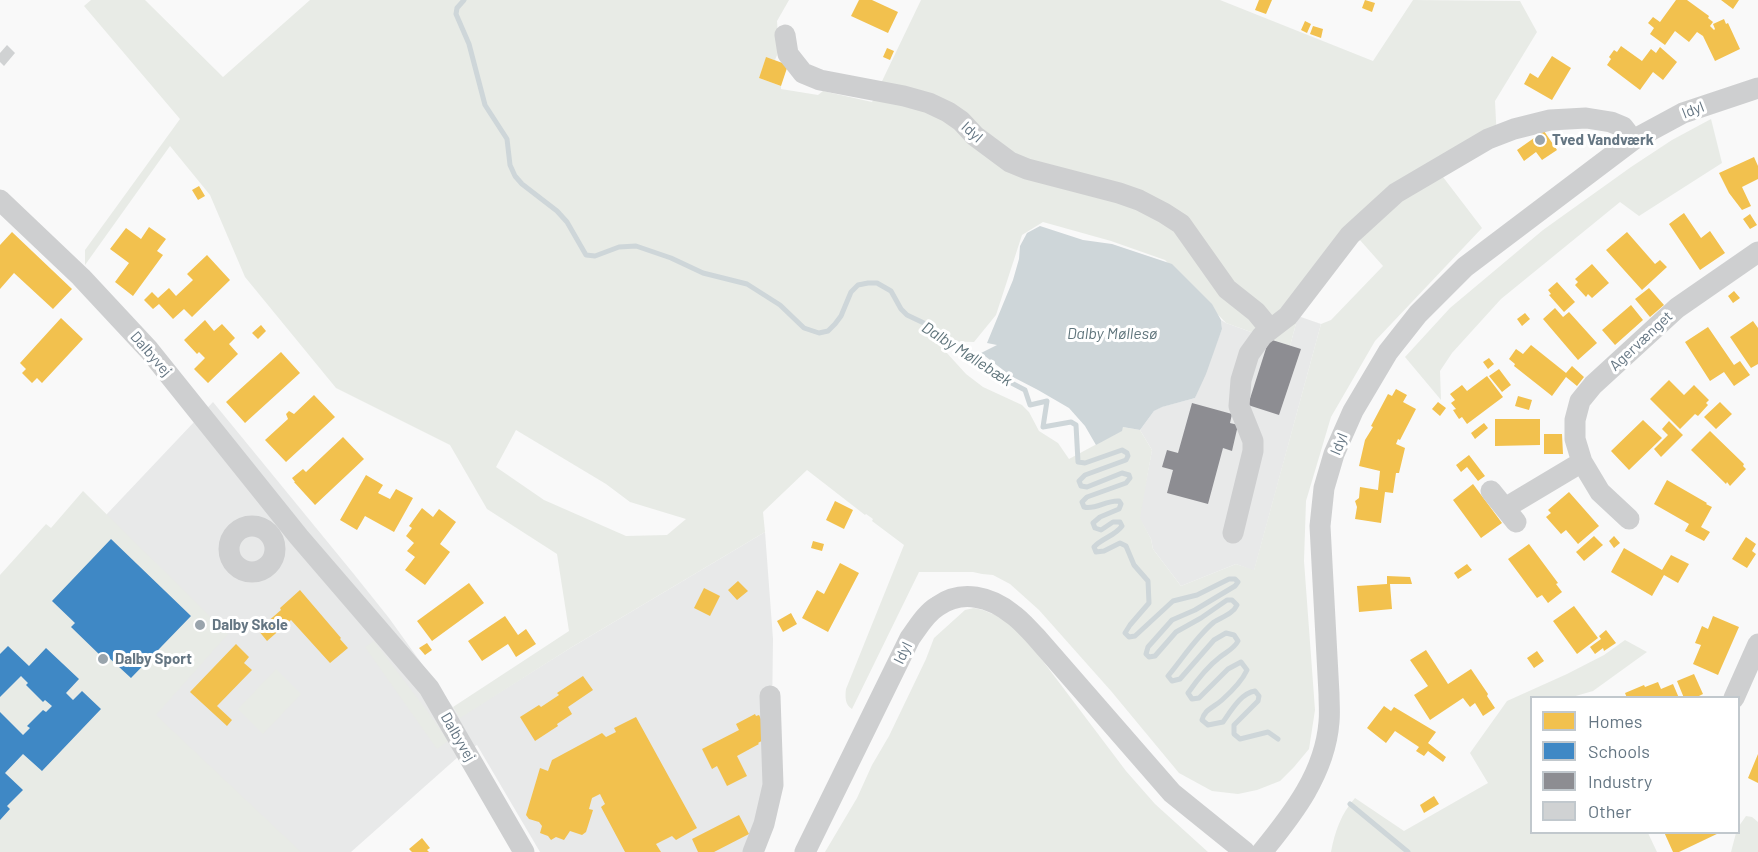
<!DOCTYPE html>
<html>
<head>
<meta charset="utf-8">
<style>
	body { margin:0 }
	#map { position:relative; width:1758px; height:852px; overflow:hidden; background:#f9f9f9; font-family:Barlow,sans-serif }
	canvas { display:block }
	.legend { position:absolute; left:1530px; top:696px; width:210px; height:138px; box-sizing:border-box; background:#fff; border:2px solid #c1c8cd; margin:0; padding:8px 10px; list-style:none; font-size:18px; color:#657683 }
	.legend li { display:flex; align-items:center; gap:12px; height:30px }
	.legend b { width:30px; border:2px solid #c1c8cd }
</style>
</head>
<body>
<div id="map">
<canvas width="1758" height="852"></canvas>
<ul class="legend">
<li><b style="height:16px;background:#f2c14e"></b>Homes</li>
<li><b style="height:16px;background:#3f88c5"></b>Schools</li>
<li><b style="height:16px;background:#8d8d92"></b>Industry</li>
<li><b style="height:16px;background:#d0d2d3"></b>Other</li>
</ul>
</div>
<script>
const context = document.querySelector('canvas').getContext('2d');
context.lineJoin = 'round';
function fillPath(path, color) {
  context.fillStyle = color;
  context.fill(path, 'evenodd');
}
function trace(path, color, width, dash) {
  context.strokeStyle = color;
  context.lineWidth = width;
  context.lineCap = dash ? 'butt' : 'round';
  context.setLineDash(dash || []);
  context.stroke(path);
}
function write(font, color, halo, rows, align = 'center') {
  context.font = font + ' Barlow,sans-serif';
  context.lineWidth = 6;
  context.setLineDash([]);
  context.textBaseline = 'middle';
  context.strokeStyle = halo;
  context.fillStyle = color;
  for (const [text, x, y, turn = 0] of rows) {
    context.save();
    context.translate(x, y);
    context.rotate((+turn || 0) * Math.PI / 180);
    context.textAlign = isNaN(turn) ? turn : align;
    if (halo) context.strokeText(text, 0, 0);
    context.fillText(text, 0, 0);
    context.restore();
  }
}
fillPath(new Path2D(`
	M 1298,316 L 1321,324 L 1254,571 L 1236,564 L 1181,586 L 1153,549 L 1151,539 L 1139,518 L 1152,450 L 1140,430 L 1154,411 L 1161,407 L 1195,398 L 1222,329 L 1221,320 L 1226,323 L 1290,346 Z
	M 213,402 L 353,573 L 389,618 L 460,717 L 572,647 L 765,532 L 773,639 L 772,715 L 768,775 L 749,852 L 540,852 L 477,745 L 458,757 L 351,852 L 0,852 L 0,632 L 106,515 Z`), '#e8e9e9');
fillPath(new Path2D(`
	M 91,0 L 145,0 L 223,77 L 310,0 L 789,0 L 777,21 L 779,50 L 775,60 L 766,58 L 759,78 L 781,86 L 781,89 L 818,95 L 823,91 L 872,102 L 921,0 L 1220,0 L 1373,61 L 1413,0 L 1520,1 L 1537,32 L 1495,101 L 1497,141 L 1443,177 L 1482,228 L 1375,341 L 1331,417 L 1306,501 L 1304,561 L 1315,710 L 1309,749 L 1294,767 L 1280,781 L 1257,790 L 1238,794 L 1212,791 L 1179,773 L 1111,691 L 1039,610 L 1010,584 L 993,575 L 982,574 L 973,572 L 919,572 L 852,709 C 845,705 845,697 846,689 L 904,545 L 872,521 L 873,519 L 866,514 L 865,515 L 807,470 L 763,512 L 765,532 L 572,647 L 460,718 L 453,707 L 569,631 L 557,554 L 487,509 L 450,445 L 336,388 L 245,277 L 210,195 L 170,146 L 85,265 L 85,250 L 180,119 L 84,6 ZM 1043,222 L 1111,241 L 1165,260 L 1226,323 L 1290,346 L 1298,316 L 1359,239 L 1383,266 L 1331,320 L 1321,324 L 1254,570 L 1236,564 L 1181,586 L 1153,549 L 1151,539 L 1140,518 L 1152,450 L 1140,430 L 1123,427 L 1121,431 L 1069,459 L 1058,443 L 1039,431 L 1029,412 L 1022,405 L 983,387 L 966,374 L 936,341 L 974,342 L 996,315 L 1022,235 ZM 516,430 L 606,484 L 630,502 L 686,519 L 667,535 L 626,536 L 544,500 L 496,467 Z
	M 1711,119 L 1722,163 L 1639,216 L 1620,202 L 1501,299 L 1452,353 L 1440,371 L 1441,400 L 1405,357 L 1450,308 L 1543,230 L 1631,167 L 1672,140 Z
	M 83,491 L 228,634 L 156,715 L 301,852 L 0,852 L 0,575 L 46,524 L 51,528 Z
	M 974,608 L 983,610 L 1000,617 L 1024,636 L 1126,771 L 1155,804 L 1208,852 L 825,852 L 857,798 L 872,765 L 889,736 L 926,659 L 934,638 L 965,610 Z
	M 1625,640 L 1647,652 L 1593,691 L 1572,697 L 1532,698 L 1532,832 L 1648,833 L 1657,852 L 1331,852 C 1335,831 1341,814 1355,798 L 1404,831 L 1488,783 L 1470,753 L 1507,701 L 1567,674 L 1604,655 Z
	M 374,641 L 428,712 L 448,741 L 437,749 L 365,647 Z
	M 276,669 L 301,694 L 263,734 L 238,709 Z
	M 1746,816 L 1752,817 L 1758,822 L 1758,852 L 1731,852 L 1736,833 L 1738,832 L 1739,826 Z`), '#e8ebe6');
fillPath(new Path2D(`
	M 1040,226 L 1083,240 L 1112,244 L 1172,264 L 1212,304 L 1221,320 L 1222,329 L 1206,374 L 1195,398 L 1162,407 L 1154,411 L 1140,430 L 1123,427 L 1122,431 L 1096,445 L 1085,426 L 1069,408 L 1038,390 L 1011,376 L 981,353 L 997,345 L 987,343 L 1013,280 L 1019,259 L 1020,246 L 1027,233 Z`), '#ced6d9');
fillPath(new Path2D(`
	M 859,0 L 872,0 L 898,12 L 888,33 L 851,16 Z
	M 1259,0 L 1272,0 L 1266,14 L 1255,10 Z
	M 1365,0 L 1375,3 L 1372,12 L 1362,8 Z
	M 1676,0 L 1687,0 L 1709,16 L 1708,18 L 1713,22 L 1710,26 L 1714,30 L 1715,29 L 1713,24 L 1724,19 L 1726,24 L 1728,23 L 1740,49 L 1715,61 L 1703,36 L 1697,32 L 1689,42 L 1675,31 L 1665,45 L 1650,34 L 1654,28 L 1648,23 L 1653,17 L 1660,22 Z
	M 1721,0 L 1739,0 L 1733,9 Z
	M 1305,21 L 1311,24 L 1307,33 L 1301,30 Z
	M 1313,26 L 1323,29 L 1321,38 L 1310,34 Z
	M 1621,46 L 1642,61 L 1651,49 L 1656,53 L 1660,47 L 1677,62 L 1663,80 L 1653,72 L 1640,90 L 1607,65 L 1611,59 L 1609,57 L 1614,50 L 1617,52 Z
	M 887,48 L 894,51 L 890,60 L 883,57 Z
	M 1552,56 L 1571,68 L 1552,100 L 1524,84 L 1530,73 L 1538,78 Z
	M 766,57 L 788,65 L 781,86 L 759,78 Z
	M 1544,131 L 1557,150 L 1542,160 L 1536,152 L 1524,161 L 1517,150 Z
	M 1754,157 L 1758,166 L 1758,179 L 1742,187 L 1751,206 L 1742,210 L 1729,193 L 1719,173 Z
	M 199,186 L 205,196 L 198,200 L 192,190 Z
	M 1684,213 L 1701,238 L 1710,231 L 1725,253 L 1700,270 L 1669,224 Z
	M 1750,214 L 1757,225 L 1750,229 L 1743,219 Z
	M 149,227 L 166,239 L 157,251 L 163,255 L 133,296 L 115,282 L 129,263 L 110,249 L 126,228 L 141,239 Z
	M 12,232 L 72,289 L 53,309 L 14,273 L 0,289 L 0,245 Z
	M 1627,232 L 1655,264 L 1660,260 L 1667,267 L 1642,290 L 1606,250 Z
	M 207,255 L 230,280 L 192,317 L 184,309 L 173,319 L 159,304 L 153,309 L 144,300 L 152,292 L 158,298 L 169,288 L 176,296 L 193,280 L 187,274 Z
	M 1592,264 L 1609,283 L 1592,298 L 1588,294 L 1586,297 L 1575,285 L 1578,282 L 1575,279 Z
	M 1557,282 L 1575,302 L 1564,312 L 1549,295 L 1551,294 L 1548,290 Z
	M 1649,288 L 1664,305 L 1650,317 L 1635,299 Z
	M 1734,291 L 1740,298 L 1733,303 L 1728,296 Z
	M 1631,305 L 1643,320 L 1615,345 L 1602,330 Z
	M 1555,308 L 1563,317 L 1569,312 L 1597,343 L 1578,360 L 1543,319 Z
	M 1525,313 L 1530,319 L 1522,326 L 1517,319 Z
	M 61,318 L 83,339 L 42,383 L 37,378 L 32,383 L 22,373 L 26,369 L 20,363 Z
	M 205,320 L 214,331 L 222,324 L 235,338 L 229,344 L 238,354 L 208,383 L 194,369 L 205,358 L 199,352 L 197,354 L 184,340 Z
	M 1753,321 L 1758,328 L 1758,364 L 1751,368 L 1730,337 Z
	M 261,325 L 266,331 L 258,339 L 252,333 Z
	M 1708,327 L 1734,365 L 1740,361 L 1750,375 L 1734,386 L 1724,372 L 1710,381 L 1685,342 Z
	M 1531,345 L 1566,373 L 1572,366 L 1584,377 L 1577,386 L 1566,377 L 1552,396 L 1514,366 L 1515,364 L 1509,359 L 1516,349 L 1523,354 Z
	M 281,352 L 300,373 L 245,423 L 226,402 Z
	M 1489,358 L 1494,364 L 1488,369 L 1483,362 Z
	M 1499,369 L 1511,385 L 1502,392 L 1489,376 Z
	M 1487,376 L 1503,397 L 1467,424 L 1462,417 L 1459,419 L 1453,410 L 1456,409 L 1451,403 L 1455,400 L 1450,394 L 1462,385 L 1467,391 Z
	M 1669,380 L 1684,395 L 1694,385 L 1709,400 L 1706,403 L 1708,405 L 1698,416 L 1695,414 L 1680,429 L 1650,399 Z
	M 1396,389 L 1407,395 L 1403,402 L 1416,409 L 1400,440 L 1398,439 L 1396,444 L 1405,448 L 1399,473 L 1396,473 L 1393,493 L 1385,492 L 1381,523 L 1355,519 L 1357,507 L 1355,501 L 1359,498 L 1360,487 L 1378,490 L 1380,471 L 1359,466 L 1365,440 L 1373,427 L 1371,426 L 1388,394 L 1392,396 Z
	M 314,395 L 335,417 L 286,462 L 265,440 L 288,419 L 286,414 L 289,411 L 294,414 Z
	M 1518,396 L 1532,400 L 1529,410 L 1515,406 Z
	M 1438,402 L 1446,408 L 1440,416 L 1432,409 Z
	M 1720,402 L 1732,414 L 1716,429 L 1704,417 Z
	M 1495,419 L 1540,419 L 1540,445 L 1495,446 Z
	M 1643,420 L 1662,438 L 1629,470 L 1611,451 Z
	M 1669,421 L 1683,435 L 1661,457 L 1654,449 L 1668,435 L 1662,429 Z
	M 1484,423 L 1488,428 L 1475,439 L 1471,433 Z
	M 1710,431 L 1744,464 L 1743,466 L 1746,469 L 1730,486 L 1727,482 L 1726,484 L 1691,450 Z
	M 1544,434 L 1562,434 L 1563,454 L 1544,454 Z
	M 343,437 L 364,459 L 315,505 L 294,482 L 295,482 L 292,478 L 303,469 L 306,472 Z
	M 1469,455 L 1485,476 L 1478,481 L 1467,467 L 1461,472 L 1456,465 Z
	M 366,475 L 383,485 L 378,493 L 390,499 L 396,489 L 413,498 L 394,532 L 365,516 L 357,530 L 340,520 Z
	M 1667,480 L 1707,503 L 1706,504 L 1712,507 L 1701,527 L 1710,532 L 1704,541 L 1685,531 L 1689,524 L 1654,504 Z
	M 1473,484 L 1502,523 L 1481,538 L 1453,500 Z
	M 1569,492 L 1599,526 L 1578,544 L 1566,530 L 1561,534 L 1546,517 L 1551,513 L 1548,510 Z
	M 835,501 L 853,510 L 844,529 L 826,520 Z
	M 422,508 L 433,517 L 439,509 L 456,522 L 440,544 L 450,552 L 425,585 L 405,570 L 415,557 L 407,551 L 414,543 L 406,536 L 412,528 L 409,526 Z
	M 1594,536 L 1603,545 L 1584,561 L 1576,552 Z
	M 1614,536 L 1620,543 L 1614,548 L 1609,541 Z
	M 1746,537 L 1756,544 L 1752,551 L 1756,554 L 1747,568 L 1732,559 Z
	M 813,541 L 824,544 L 822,551 L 811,548 Z
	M 1529,544 L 1558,583 L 1556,584 L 1562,592 L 1548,603 L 1542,595 L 1537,598 L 1508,559 Z
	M 1624,548 L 1662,570 L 1671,555 L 1689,564 L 1678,583 L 1664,575 L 1652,596 L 1611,572 Z
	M 840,563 L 859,573 L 828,632 L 802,618 L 817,590 L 824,594 Z
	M 1467,564 L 1472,570 L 1458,579 L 1454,573 Z
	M 1387,576 L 1410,577 L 1412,584 L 1390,584 L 1392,609 L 1359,612 L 1357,586 L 1387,584 Z
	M 738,581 L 748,591 L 737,600 L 728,590 Z
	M 469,583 L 484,603 L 432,641 L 417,621 Z
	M 704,588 L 720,596 L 710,616 L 694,608 Z
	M 300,590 L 341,638 L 340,639 L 348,648 L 330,663 L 291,620 L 267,641 L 258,630 L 281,610 L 280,608 Z
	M 1574,606 L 1598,638 L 1577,654 L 1553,621 Z
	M 791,613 L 797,624 L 783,632 L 777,621 Z
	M 505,616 L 518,635 L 526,629 L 536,644 L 516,657 L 508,644 L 482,661 L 468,641 Z
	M 1713,616 L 1739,627 L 1718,675 L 1693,664 L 1701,645 L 1695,643 L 1702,626 L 1708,629 Z
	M 1606,630 L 1616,643 L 1604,651 L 1603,648 L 1595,654 L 1590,647 L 1601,639 L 1599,636 Z
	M 427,643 L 432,650 L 425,655 L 419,648 Z
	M 236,644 L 249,657 L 244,663 L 252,670 L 217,706 L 232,720 L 227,726 L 190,692 Z
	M 1426,650 L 1448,684 L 1471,669 L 1488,694 L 1487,696 L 1495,708 L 1483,716 L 1475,703 L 1470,707 L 1463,698 L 1430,720 L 1414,695 L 1428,686 L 1410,660 Z
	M 1537,651 L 1544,661 L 1534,668 L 1527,658 Z
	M 1694,674 L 1703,694 L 1695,698 L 1684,698 L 1677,681 Z
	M 583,676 L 593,690 L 568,707 L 572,714 L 557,724 L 558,726 L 535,741 L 520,717 L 539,705 L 541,707 L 559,695 L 557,693 Z
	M 1658,682 L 1661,689 L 1673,684 L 1679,698 L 1627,698 L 1625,693 L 1644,685 L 1645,687 Z
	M 1384,706 L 1391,711 L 1394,707 L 1436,732 L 1428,743 L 1446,757 L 1443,762 L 1428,751 L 1424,756 L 1416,751 L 1419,747 L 1395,731 L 1386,743 L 1367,728 Z
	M 755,714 L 756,716 L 759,715 L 764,725 L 767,738 L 758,743 L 759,744 L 737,756 L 747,776 L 727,786 L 717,766 L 712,769 L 702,749 L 739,730 L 736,724 Z
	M 636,717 L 697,828 L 676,840 L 672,836 L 656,844 L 661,852 L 625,852 L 601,807 L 605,804 L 600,794 L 592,798 L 589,809 L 593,810 L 586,832 L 582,835 L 570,831 L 564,840 L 556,837 L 551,840 L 548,836 L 540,833 L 542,826 L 539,822 L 529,819 L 526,815 L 540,768 L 548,771 L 552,760 L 602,733 L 606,737 L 616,732 L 614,728 Z
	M 1758,754 L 1758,783 L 1748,778 Z
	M 1434,796 L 1439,804 L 1424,813 L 1420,805 Z
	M 739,815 L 749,834 L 714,852 L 698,852 L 692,839 Z
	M 1664,832 L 1721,832 L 1679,852 L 1673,852 Z
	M 422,838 L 430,848 L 427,850 L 429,852 L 412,852 L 409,849 Z`), '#f2c14e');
fillPath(new Path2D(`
	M 111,539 L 191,616 L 131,678 L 106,655 L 103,658 L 71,627 L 75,623 L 52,601 Z
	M 8,646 L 29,666 L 46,648 L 79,679 L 66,693 L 73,700 L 82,691 L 101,709 L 42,771 L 23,754 L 5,773 L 23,790 L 7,806 L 10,809 L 0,820 L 0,712 L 23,735 L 30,728 L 27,726 L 43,710 L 46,712 L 52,706 L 45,700 L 43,702 L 26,685 L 28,683 L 21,676 L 0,697 L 0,654 Z`), '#3f88c5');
fillPath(new Path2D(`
	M 1269,339 L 1301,349 L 1279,415 L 1248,405 Z
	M 1192,403 L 1232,414 L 1230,423 L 1238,425 L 1232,451 L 1223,448 L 1208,504 L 1167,493 L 1173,470 L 1162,467 L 1167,450 L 1178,453 Z`), '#8d8d92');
trace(new Path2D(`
	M 464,0 L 457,8 L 456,14 L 469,44 L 485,105 L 507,139 L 510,165 L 515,176 L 522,184 L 557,211 L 567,222 L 586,255 L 595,256 L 619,247 L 636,246 L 671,258 L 703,273 L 747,284 L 780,305 L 804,328 L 819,333 L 828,331 L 835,324 L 841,316 L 851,292 L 858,285 L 868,283 L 877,283 L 891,291 L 901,309 L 907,315 L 928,325 L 941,336 L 978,357 L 1000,377 L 1025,390 L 1030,405 L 1047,401 L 1043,427 L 1071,422 L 1076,425 L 1078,462 L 1085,463 L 1122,450 L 1127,453 L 1128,456 L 1126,460 L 1085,475 L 1079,481 L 1081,486 L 1087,487 L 1122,473 L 1129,475 L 1130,478 L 1126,483 L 1087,497 L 1082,502 L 1084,507 C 1096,510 1106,500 1119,501 L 1121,504 L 1119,509 L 1100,517 L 1093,523 L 1095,528 L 1101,530 L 1113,522 L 1120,522 L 1122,526 C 1115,536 1102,538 1094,547 L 1096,552 L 1104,551 L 1120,543 L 1126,546 L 1134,565 L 1148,581 L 1149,603 L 1130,625 L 1125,633 L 1129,637 L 1135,636 L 1173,601 L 1197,595 L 1229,579 L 1235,579 L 1238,582 L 1235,586 L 1195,610 L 1172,620 L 1148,647 L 1146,654 L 1149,657 L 1155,656 L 1176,632 L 1201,618 L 1227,600 L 1232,600 L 1237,605 C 1233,614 1222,617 1214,622 C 1196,637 1183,658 1168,676 L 1172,681 L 1180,679 L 1214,640 L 1226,633 L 1234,635 L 1238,641 C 1234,649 1226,652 1220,657 C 1207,667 1197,680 1188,693 L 1192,699 L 1199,698 L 1228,669 L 1241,662 L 1247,670 C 1242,681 1231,692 1222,700 C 1213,708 1205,709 1202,720 L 1208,725 L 1223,722 C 1231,711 1241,693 1255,691 L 1259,696 L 1258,701 L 1234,725 L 1234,734 L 1240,739 L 1268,732 L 1278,739
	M 1350,804 L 1408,852`), '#ced6d9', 5);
fillPath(new Path2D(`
	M 7,45 L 15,53 L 4,66 L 0,62 L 0,53 Z`), '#d0d2d3');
trace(new Path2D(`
	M 785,35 L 788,54 L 803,73 L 820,80 L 904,96 L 929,103 L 948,112 L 961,121 L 975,136 L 1010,162 L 1027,169 L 1119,193 L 1139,200 L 1164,213 L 1181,224 L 1227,289 L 1256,312 L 1270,329
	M 0,200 L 81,277 L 149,350 L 299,537 L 429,688 L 524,852
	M 1491,491 L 1516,522
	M 1505,508 L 1582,462
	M 1629,519 L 1600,492 L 1582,462 L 1575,439 L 1575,420 L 1580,401 L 1593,385 L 1677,308 L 1758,252
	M229 549a23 23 0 1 1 46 0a23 23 0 1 1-46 0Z
	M 1233,533 L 1253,451 L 1253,441 L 1239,406 L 1241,380 L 1249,354 L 1262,336 L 1288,316 L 1350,235 L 1396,193 L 1488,139 L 1514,129 L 1550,120 L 1586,118 L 1611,122 L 1623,127 L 1633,140
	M 1734,698 L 1758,644
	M 753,852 L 764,824 L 773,785 L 770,696
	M 805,852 L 910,638 C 918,627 926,613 938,606 C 962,589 991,597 1012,614 C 1021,620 1028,629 1036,637 L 1172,793 L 1245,852
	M 1262,852 C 1293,814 1325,773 1329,722 C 1330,713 1329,703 1329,694 L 1320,526 L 1324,488 L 1334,454 L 1353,411 L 1388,352 L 1418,314 L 1465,267 L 1633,140 L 1683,113 L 1758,88`), '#cecfd0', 21);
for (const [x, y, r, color] of [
	[1540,140,6,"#99a4ac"],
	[200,625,6,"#99a4ac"],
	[103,659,6,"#99a4ac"]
]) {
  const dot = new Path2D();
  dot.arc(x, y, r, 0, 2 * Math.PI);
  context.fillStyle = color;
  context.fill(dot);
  trace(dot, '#fff', 2);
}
write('15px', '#657683', '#fff', [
	["Idyl",1693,110,-21],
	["Idyl",972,132,42],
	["Agervænget",1641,341,-43],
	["Dalbyvej",151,354,49],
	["Idyl",1339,444,-68],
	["Idyl",903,653,-64],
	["Dalbyvej",458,737,60]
]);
write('bold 15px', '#657683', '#fff', [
	["Tved Vandværk",1552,140],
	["Dalby Skole",212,625],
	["Dalby Sport",115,659]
], 'left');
write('italic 16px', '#60757c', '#fff', [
	["Dalby Møllesø",1112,334],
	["Dalby Møllebæk",967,354,33]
]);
</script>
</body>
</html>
